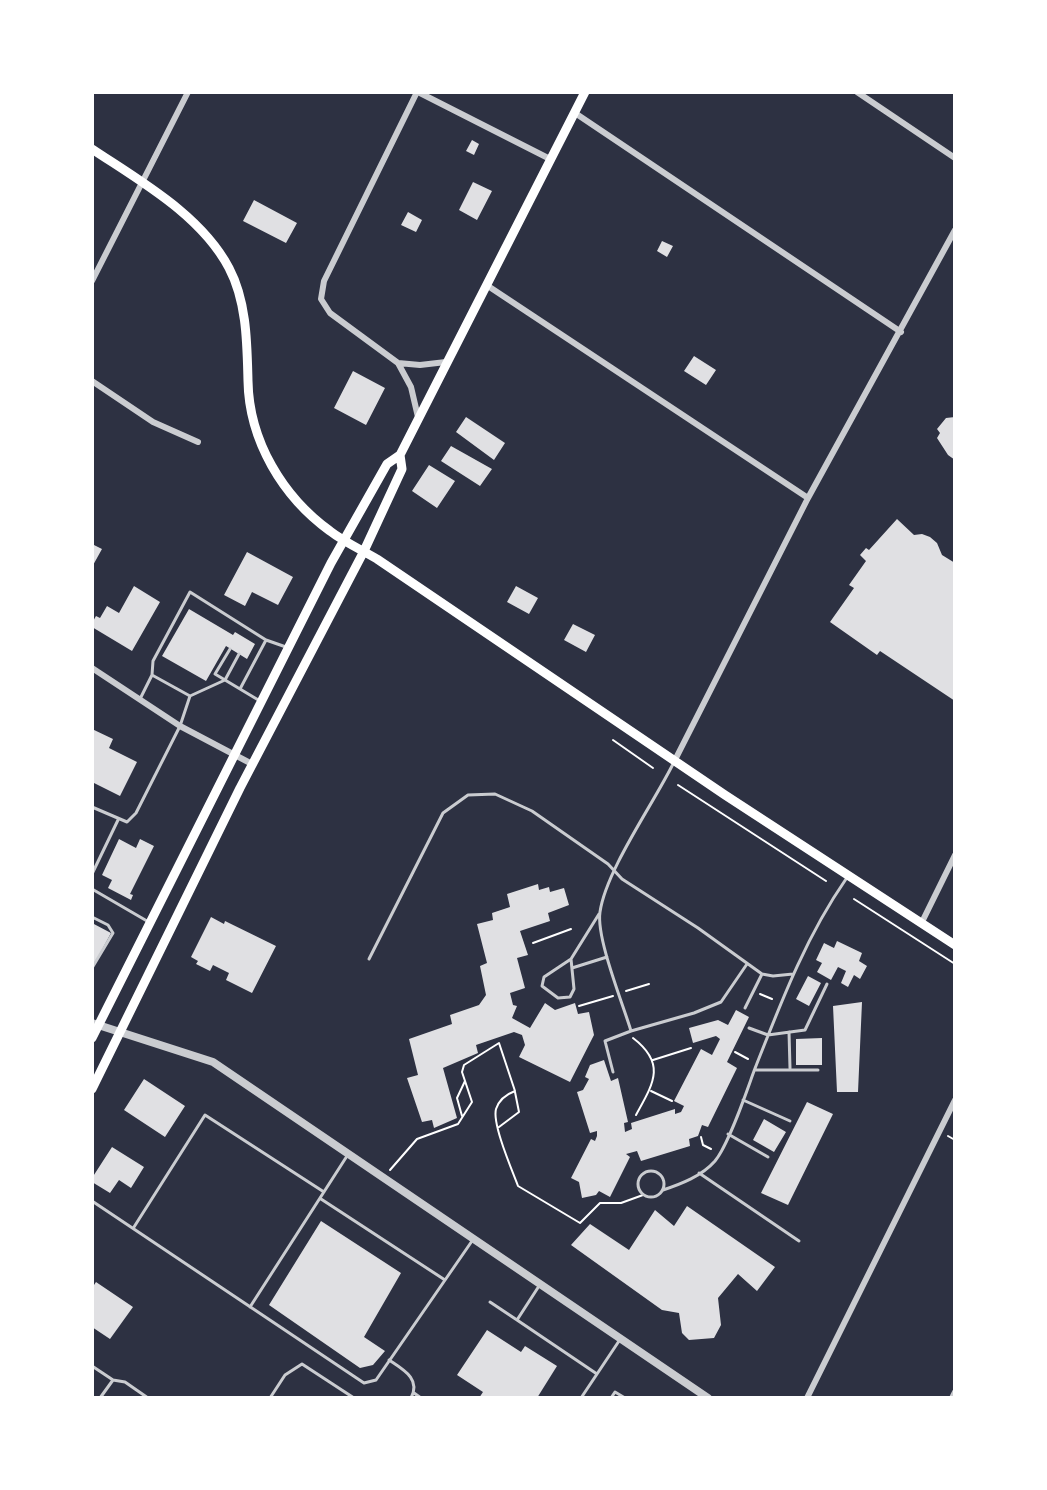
<!DOCTYPE html>
<html>
<head>
<meta charset="utf-8">
<style>
	body { margin:0 }
	#map { position:relative; width:1047px; height:1490px; overflow:hidden; background:#2d3142; font-family:Overpass,sans-serif }
	canvas { display:block }
	.frame { position:absolute; inset:0; border:94px solid #fff; pointer-events:none }
</style>
</head>
<body>
<div id="map">
<canvas width="1047" height="1490"></canvas>
<div class="frame"></div>
</div>
<script>
const context = document.querySelector('canvas').getContext('2d');
context.lineJoin = 'round';
function fillPath(path, color) {
  context.fillStyle = color;
  context.fill(path, 'evenodd');
}
function trace(path, color, width, dash) {
  context.strokeStyle = color;
  context.lineWidth = width;
  context.lineCap = dash ? 'butt' : 'round';
  context.setLineDash(dash || []);
  context.stroke(path);
}
fillPath(new Path2D(`
	M 472,140 L 479,144 L 474,155 L 466,151 Z
	M 473,182 L 492,191 L 477,220 L 459,210 Z
	M 254,200 L 297,223 L 286,243 L 243,221 Z
	M 408,212 L 422,220 L 416,232 L 401,225 Z
	M 662,241 L 673,246 L 667,257 L 657,251 Z
	M 694,356 L 716,370 L 706,385 L 684,371 Z
	M 353,371 L 385,388 L 366,425 L 334,408 Z
	M 466,417 L 505,443 L 494,460 L 456,432 Z
	M 955,417 L 955,460 L 948,455 L 937,438 L 940,433 L 937,429 L 946,418 Z
	M 451,446 L 492,469 L 480,486 L 441,461 Z
	M 429,465 L 455,481 L 437,508 L 412,491 Z
	M 897,519 L 914,535 L 922,534 L 930,537 L 937,543 L 942,555 L 955,563 L 955,701 L 880,651 L 877,655 L 830,622 L 854,588 L 849,585 L 866,561 L 860,555 L 866,548 L 869,550 Z
	M 92,544 L 102,549 L 92,567 Z
	M 247,552 L 293,577 L 278,605 L 252,592 L 245,606 L 224,595 Z
	M 134,586 L 160,602 L 132,651 L 92,627 L 92,623 L 96,616 L 100,618 L 107,606 L 119,613 Z
	M 516,586 L 538,598 L 529,614 L 507,602 Z
	M 189,609 L 233,635 L 235,632 L 255,644 L 247,659 L 226,646 L 206,681 L 162,656 Z
	M 573,624 L 595,635 L 586,652 L 564,640 Z
	M 92,729 L 113,739 L 109,748 L 137,762 L 120,796 L 92,782 Z
	M 119,839 L 136,848 L 140,839 L 154,846 L 130,894 L 133,895 L 131,900 L 108,888 L 112,880 L 102,875 Z
	M 538,884 L 539,890 L 549,887 L 550,892 L 564,888 L 569,905 L 548,913 L 550,921 L 520,931 L 528,955 L 517,958 L 525,988 L 510,993 L 513,1005 L 517,1006 L 512,1018 L 530,1028 L 545,1003 L 555,1010 L 575,1003 L 578,1014 L 589,1012 L 594,1035 L 570,1082 L 519,1057 L 525,1045 L 522,1035 L 514,1032 L 476,1045 L 478,1053 L 443,1068 L 457,1118 L 434,1128 L 432,1120 L 422,1122 L 407,1078 L 418,1075 L 409,1039 L 452,1024 L 450,1015 L 479,1005 L 486,995 L 480,966 L 487,963 L 477,924 L 493,920 L 492,913 L 510,907 L 507,894 Z
	M 211,917 L 224,924 L 225,921 L 276,946 L 252,993 L 226,980 L 229,973 L 213,965 L 210,971 L 196,964 L 198,961 L 191,957 Z
	M 92,923 L 111,933 L 92,968 Z
	M 837,941 L 862,953 L 859,961 L 867,966 L 860,979 L 854,975 L 848,987 L 841,983 L 846,971 L 838,967 L 831,980 L 817,972 L 822,963 L 816,960 L 824,943 L 834,948 Z
	M 808,976 L 821,983 L 809,1006 L 796,999 Z
	M 862,1002 L 858,1092 L 837,1092 L 833,1006 Z
	M 736,1010 L 749,1017 L 727,1062 L 737,1068 L 708,1127 L 702,1125 L 698,1136 L 689,1139 L 690,1146 L 641,1161 L 637,1151 L 626,1154 L 630,1157 L 610,1197 L 599,1191 L 596,1195 L 582,1198 L 579,1182 L 571,1178 L 591,1139 L 595,1141 L 597,1136 L 597,1131 L 590,1133 L 577,1092 L 583,1090 L 589,1079 L 585,1077 L 590,1065 L 604,1060 L 611,1081 L 618,1078 L 628,1122 L 624,1123 L 625,1132 L 632,1129 L 631,1123 L 675,1109 L 675,1114 L 681,1112 L 684,1106 L 674,1101 L 701,1049 L 712,1055 L 720,1039 L 716,1036 L 693,1043 L 689,1028 L 718,1020 L 728,1025 Z
	M 822,1038 L 822,1065 L 796,1065 L 796,1039 Z
	M 144,1079 L 185,1106 L 165,1137 L 124,1110 Z
	M 807,1102 L 833,1114 L 788,1205 L 761,1193 Z
	M 764,1119 L 786,1132 L 774,1152 L 753,1140 Z
	M 112,1147 L 144,1167 L 131,1188 L 119,1180 L 110,1193 L 92,1182 L 92,1178 Z
	M 687,1206 L 775,1267 L 757,1291 L 738,1274 L 718,1298 L 721,1325 L 714,1338 L 689,1340 L 682,1333 L 679,1313 L 662,1310 L 571,1245 L 590,1224 L 629,1250 L 655,1210 L 674,1226 Z
	M 321,1221 L 401,1273 L 364,1337 L 385,1351 L 373,1365 L 360,1368 L 269,1305 Z
	M 96,1282 L 133,1307 L 110,1339 L 92,1327 L 92,1288 Z
	M 487,1330 L 521,1352 L 525,1346 L 557,1366 L 537,1398 L 479,1398 L 483,1392 L 457,1375 Z`), '#e0e0e3');
trace(new Path2D(`
	M 613,740 L 653,768
	M 678,785 L 826,881
	M 854,899 L 955,964
	M 533,943 L 571,929
	M 626,991 L 649,984
	M 760,994 L 772,999
	M 579,1006 L 613,996
	M 633,1038 C 667,1064 653,1084 636,1115
	M 735,1052 L 748,1059
	M 653,1060 L 691,1048
	M 651,1091 L 672,1101
	M 462,1116 L 457,1098 L 465,1081
	M 499,1127 L 519,1112 L 515,1092
	M 948,1136 L 955,1140
	M 701,1137 L 703,1145 L 711,1149
	M 390,1170 L 417,1139 L 458,1124 L 472,1102 L 462,1072 L 464,1065 L 499,1043 L 515,1091 C 507,1094 499,1100 496,1109 C 492,1124 512,1170 518,1186 L 580,1223 L 600,1203 L 621,1203 L 643,1195`), '#fff', 2);
trace(new Path2D(`
	M 230,649 L 215,674 L 240,689
	M 152,675 L 153,661 L 190,592 L 266,640
	M 141,697 L 152,675 L 190,696
	M 260,701 L 240,689 L 266,640 L 286,647
	M 674,762 C 654,803 606,870 600,912 C 596,938 623,1004 631,1031 L 694,1013 L 721,1002 L 747,964
	M 92,807 L 127,822 L 136,813 L 180,726 L 190,696 L 225,680 L 239,654
	M 92,874 L 118,820
	M 92,889 L 147,921
	M 92,917 L 108,925 L 113,933 L 92,968
	M 369,959 L 443,813 L 468,795 L 495,794 L 532,811 L 608,864 L 622,879 L 698,928 L 762,974 L 773,976 L 793,974
	M 571,959 L 574,989 L 570,997 L 558,998 L 542,986 L 544,977 L 571,959 L 599,914
	M 572,968 L 607,957
	M 745,1008 L 762,974
	M 749,1028 L 768,1035 L 805,1030 L 827,984
	M 789,1032 L 790,1068
	M 755,1070 L 818,1070
	M 613,1072 L 605,1041 L 631,1031
	M 743,1100 L 790,1121
	M 728,1134 L 768,1157
	M638 1184a13 13 0 1 1 26 0a13 13 0 1 1-26 0Z
	M 699,1173 L 799,1241
	M 663,1190 C 681,1184 702,1176 715,1161 C 729,1144 746,1093 754,1071 C 780,1005 805,938 846,879
	M 321,1199 L 445,1280
	M 92,1201 L 364,1383 L 376,1380 L 472,1241
	M 134,1227 L 205,1115 L 324,1192
	M 539,1286 L 517,1320 L 597,1374
	M 490,1302 L 517,1320
	M 250,1307 L 347,1156
	M 389,1360 C 404,1370 421,1379 411,1398
	M 92,1366 L 113,1380 L 100,1398
	M 113,1380 L 125,1382 L 148,1398
	M 414,1393 L 421,1398
	M 270,1398 L 285,1375 L 302,1364 L 354,1398
	M 581,1398 L 619,1341
	M 611,1398 L 615,1392 L 625,1398`), '#caccd0', 3);
trace(new Path2D(`
	M 417,92 L 324,281 L 321,299 L 330,313 L 398,363 L 411,387 L 418,417
	M 418,92 L 550,159
	M 857,92 L 955,158
	M 575,113 L 901,332
	M 92,281 L 188,92
	M 488,286 L 808,498
	M 398,363 L 420,365 L 446,362
	M 92,381 L 153,422 L 198,442
	M 92,668 L 180,726 L 252,764
	M 675,760 L 808,498 L 955,230
	M 922,922 L 955,855
	M 807,1398 L 955,1100
	M 952,1398 L 955,1392`), '#caccd0', 6);
trace(new Path2D(`
	M 92,1023 L 213,1062 L 708,1398`), '#caccd0', 8);
trace(new Path2D(`
	M 92,149 C 140,181 201,215 229,268 C 247,302 247,344 248,381 C 249,441 283,497 330,531 C 344,542 362,550 377,559 L 725,795 L 955,945
	M 92,1038 L 331,563 L 387,464 L 400,455 L 585,92
	M 92,1089 L 240,788 L 364,551 L 402,469 L 400,455`), '#fff', 9);
</script>
</body>
</html>
